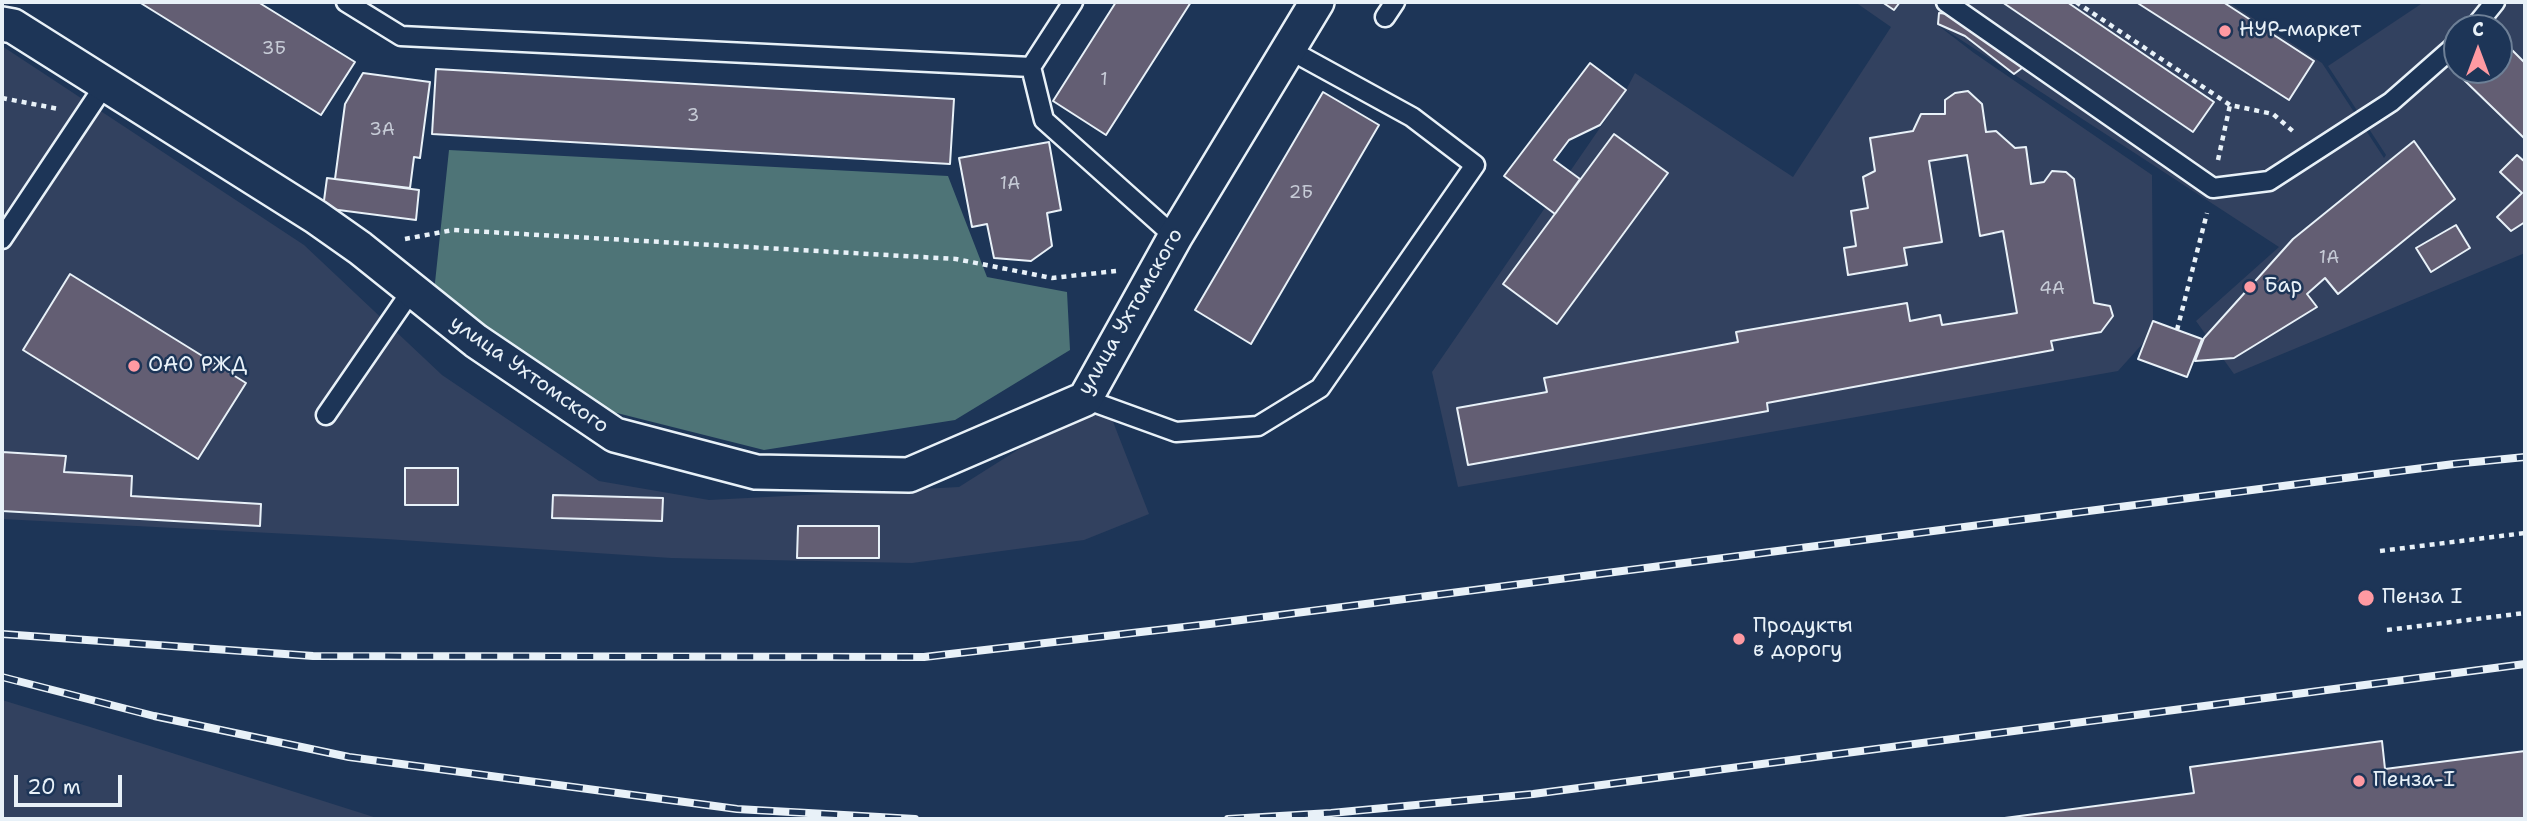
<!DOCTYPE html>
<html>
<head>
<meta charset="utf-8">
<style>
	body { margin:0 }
	#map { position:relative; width:2527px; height:821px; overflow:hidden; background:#1d3557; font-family:"Shantell Sans",sans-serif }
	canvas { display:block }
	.frame { position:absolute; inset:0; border:4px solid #e8f1f8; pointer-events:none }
	.north { position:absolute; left:2443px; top:14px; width:70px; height:70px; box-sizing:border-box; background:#1d3557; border:2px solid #6e8097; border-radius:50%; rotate:0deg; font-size:19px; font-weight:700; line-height:28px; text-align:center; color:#e8f1f8 }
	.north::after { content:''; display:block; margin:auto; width:24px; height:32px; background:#ff9aa2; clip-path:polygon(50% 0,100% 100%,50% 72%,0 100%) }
	.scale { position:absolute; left:14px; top:775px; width:108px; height:32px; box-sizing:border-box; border:4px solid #e8f1f8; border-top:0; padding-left:9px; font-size:21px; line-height:24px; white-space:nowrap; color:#e8f1f8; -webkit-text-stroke:5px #1d3557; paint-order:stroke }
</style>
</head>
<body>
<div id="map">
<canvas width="2527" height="821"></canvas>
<div class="frame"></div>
<div class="north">С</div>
<div class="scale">20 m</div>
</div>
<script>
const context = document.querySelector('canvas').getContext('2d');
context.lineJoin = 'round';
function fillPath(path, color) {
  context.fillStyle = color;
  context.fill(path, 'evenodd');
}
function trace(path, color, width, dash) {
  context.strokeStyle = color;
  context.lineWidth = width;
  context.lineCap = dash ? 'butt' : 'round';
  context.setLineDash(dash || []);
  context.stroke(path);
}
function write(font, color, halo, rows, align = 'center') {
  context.font = font + ' "Shantell Sans",sans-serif';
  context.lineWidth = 5;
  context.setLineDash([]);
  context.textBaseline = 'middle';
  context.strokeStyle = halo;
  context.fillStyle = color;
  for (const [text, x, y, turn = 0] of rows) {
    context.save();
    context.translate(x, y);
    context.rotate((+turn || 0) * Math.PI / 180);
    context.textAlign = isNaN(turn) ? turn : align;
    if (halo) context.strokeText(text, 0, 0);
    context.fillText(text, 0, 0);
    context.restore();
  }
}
fillPath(new Path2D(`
	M 1855,2 L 2228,2 L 2322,63 L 2384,158 L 2386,155 L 2328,66 L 2424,2 L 2525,2 L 2525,253 L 2234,374 L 2196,321 L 2279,247 L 1935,23 L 1974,53 L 2152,175 L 2153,321 L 2145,341 L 2118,371 L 1458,487 L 1432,372 L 1626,90 L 1635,73 L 1793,177 L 1891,27 ZM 2457,28 L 2499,28 L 2499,70 L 2457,70 Z
	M 2,46 L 304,245 L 442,375 L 599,481 L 709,500 L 959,487 L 1103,396 L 1149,514 L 1084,540 L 912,563 L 671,558 L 386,539 L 2,519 Z
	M 2,700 L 87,726 L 380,819 L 2,819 Z`), '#32415f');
fillPath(new Path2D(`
	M 449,150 L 948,176 L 987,277 L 1067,292 L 1070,350 L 955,420 L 764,450 L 601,409 L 434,292 Z`), '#4e7477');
const building = new Path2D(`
	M 139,2 L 258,2 L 355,62 L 321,115 Z
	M 1116,2 L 1191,2 L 1106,135 L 1053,101 Z
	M 1882,2 L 1900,2 L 1894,10 Z
	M 2002,2 L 2067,2 L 2214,102 L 2193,132 Z
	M 2136,2 L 2223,2 L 2314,61 L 2289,100 Z
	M 1939,13 L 1958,15 L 2026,65 L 2014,74 L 1965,36 L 1938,24 Z
	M 2501,39 L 2525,63 L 2525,139 L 2463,79 L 2472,70 L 2499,70 Z
	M 1590,63 L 1626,90 L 1600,125 L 1569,140 L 1554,160 L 1580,179 L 1555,214 L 1504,176 Z
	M 436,69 L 954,99 L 950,164 L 432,134 Z
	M 363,73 L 430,82 L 420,158 L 414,157 L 410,188 L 335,179 L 345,104 Z
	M 1968,91 L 1982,104 L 1986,132 L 1996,131 L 2015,148 L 2026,147 L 2031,184 L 2044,182 L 2052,171 L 2066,172 L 2074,179 L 2094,303 L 2110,306 L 2113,316 L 2101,332 L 2051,341 L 2053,350 L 1767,403 L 1768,411 L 1468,465 L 1457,408 L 1547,392 L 1544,378 L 1738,342 L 1736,332 L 1907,303 L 1910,321 L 1940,315 L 1942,325 L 2017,313 L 2003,231 L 1980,236 L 1967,155 L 1929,161 L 1942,242 L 1904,248 L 1907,265 L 1848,275 L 1844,248 L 1856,246 L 1851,211 L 1868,208 L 1863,177 L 1875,171 L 1870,138 L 1913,131 L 1921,114 L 1945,114 L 1945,100 L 1955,93 Z
	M 1323,92 L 1379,125 L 1251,344 L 1195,310 Z
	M 1614,134 L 1668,173 L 1557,324 L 1503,284 Z
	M 2414,141 L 2455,199 L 2338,294 L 2325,278 L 2307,294 L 2317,307 L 2234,358 L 2195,361 L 2204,338 L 2293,239 Z
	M 1049,142 L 1061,210 L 1047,213 L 1052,246 L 1031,261 L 994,258 L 987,224 L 972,227 L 959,158 Z
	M 2517,155 L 2525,162 L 2525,222 L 2511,231 L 2497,217 L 2522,193 L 2500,172 Z
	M 327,178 L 419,190 L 416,220 L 323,208 Z
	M 2456,225 L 2470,248 L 2431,272 L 2416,248 Z
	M 70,274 L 246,383 L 198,459 L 23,350 Z
	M 2153,321 L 2202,339 L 2187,377 L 2138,359 Z
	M 2,452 L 66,456 L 64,472 L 132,476 L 131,496 L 261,504 L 260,526 L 2,511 Z
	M 405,468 L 458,468 L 458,505 L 405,505 Z
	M 553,495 L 663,498 L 662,521 L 552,518 Z
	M 798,526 L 879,526 L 879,558 L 797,558 Z
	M 2382,741 L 2385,769 L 2525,751 L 2525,819 L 1997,819 L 2194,793 L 2190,767 Z`);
fillPath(building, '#635e73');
trace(building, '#e8f1f8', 2);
const lane = new Path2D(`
	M 346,2 L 401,36 L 1031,67 L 1073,2
	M 1946,2 L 2213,188 L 2269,181 L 2391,102 L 2457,44
	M 1385,17 L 1395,2
	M 2474,28 L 2495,2
	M 1031,67 L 1044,120 L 1175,237
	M 2,239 L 106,83
	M 1085,399 L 1176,432 L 1258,426 L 1320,388 L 1475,165 L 1412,117 L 1288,49
	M 326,415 L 412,290`);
const street = new Path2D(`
	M 2,24 L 13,26 L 316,217 L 360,248 L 476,341 L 615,435 L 756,472 L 909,475 L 1085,399 L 1175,237 L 1317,2`);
trace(lane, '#e8f1f8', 23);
trace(street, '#e8f1f8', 38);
trace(new Path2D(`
	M 2076,2 L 2230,105 L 2273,114 L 2295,133
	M 2,98 L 59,109
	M 2218,160 L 2230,105
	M 405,239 L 453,230 L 956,259 L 1052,278 L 1116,271
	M 2177,330 L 2207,213
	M 2380,551 L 2525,533
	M 2387,630 L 2525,613`), '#e8f1f8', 4.5, [5, 5]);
trace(lane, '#1d3557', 18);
trace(street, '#1d3557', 33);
const rail = new Path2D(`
	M 2,634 L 313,656 L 924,657 L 1210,624 L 2454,464 L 2525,457
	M 2,677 L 154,716 L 349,757 L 737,809 L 915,819
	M 1228,819 L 1331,813 L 1533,794 L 2525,664`);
trace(rail, '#e8f1f8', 8);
trace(rail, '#1d3557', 5, [16]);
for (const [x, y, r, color] of [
	[2225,31,7,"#ff9aa2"],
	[2250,287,7,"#ff9aa2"],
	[134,366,7,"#ff9aa2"],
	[2366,598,9,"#ff9aa2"],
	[1739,639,7,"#ff9aa2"],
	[2359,781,7,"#ff9aa2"]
]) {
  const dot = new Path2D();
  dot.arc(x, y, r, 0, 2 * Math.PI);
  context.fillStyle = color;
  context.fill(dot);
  trace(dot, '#1d3557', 2.5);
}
write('18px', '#c7ccd7', null, [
	["3Б",274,49],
	["1",1104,80],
	["3",693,116],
	["3А",382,130],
	["1А",1010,184],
	["2Б",1301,193],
	["1А",2329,258],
	["4А",2052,289]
]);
write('21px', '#e8f1f8', '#1d3557', [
	["НУР-маркет",2239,31],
	["Бар",2264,287],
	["ОАО РЖД",148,366],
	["Пенза I",2382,598],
	["Продукты",1753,627],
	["в дорогу",1753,651],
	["Пенза-I",2373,781]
], 'left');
write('21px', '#e8f1f8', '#1d3557', [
	["улица Ухтомского",1131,312,-60],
	["улица Ухтомского",529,375,35]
]);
</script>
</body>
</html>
